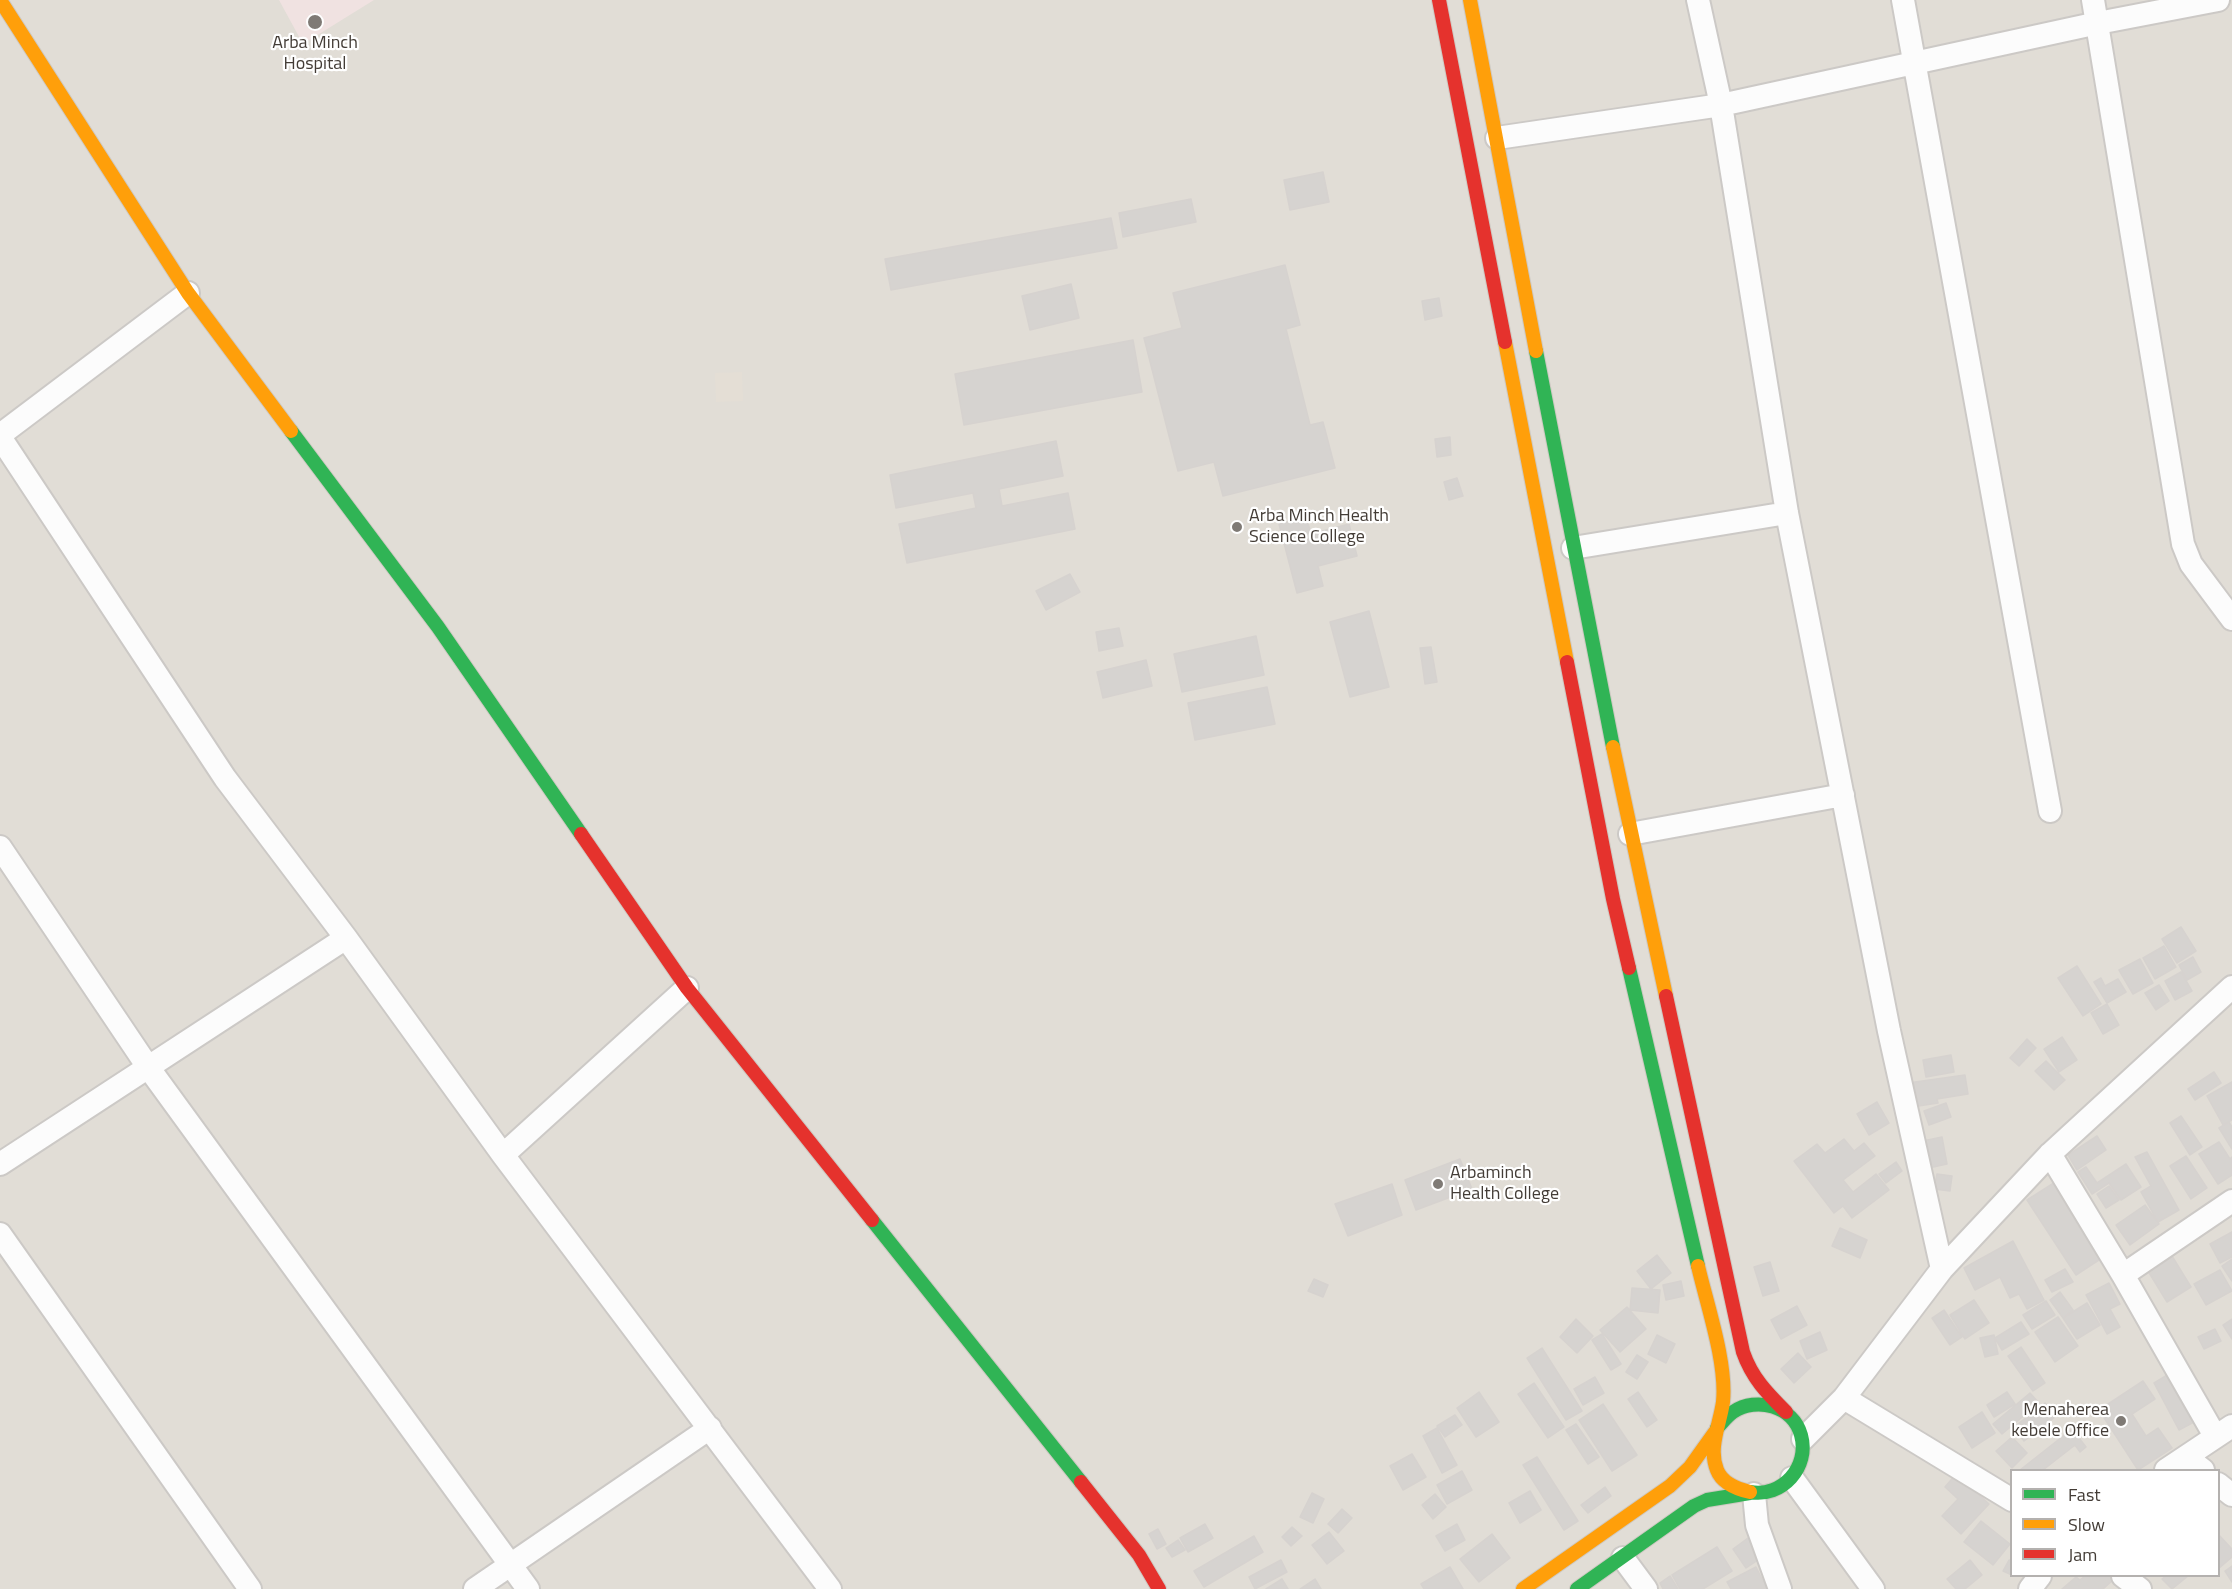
<!DOCTYPE html>
<html>
<head>
<meta charset="utf-8">
<style>
	body { margin:0 }
	#map { position:relative; width:2232px; height:1589px; overflow:hidden; background:#eeece9; font-family:"Titillium Web",sans-serif }
	canvas { display:block }
	.legend { position:absolute; left:2010px; top:1469px; width:210px; height:108px; box-sizing:border-box; background:#fff; border:2px solid #b4b1af; margin:0; padding:8px 10px; list-style:none; font-size:18px; color:#433c36 }
	.legend li { display:flex; align-items:center; gap:12px; height:30px }
	.legend b { width:30px; border:2px solid #b4b1af }
</style>
</head>
<body>
<div id="map">
<canvas width="2232" height="1589"></canvas>
<ul class="legend">
<li><b style="height:8px;background:#30b455"></b>Fast</li>
<li><b style="height:8px;background:#ff9f0a"></b>Slow</li>
<li><b style="height:8px;background:#e5322d"></b>Jam</li>
</ul>
</div>
<script>
const context = document.querySelector('canvas').getContext('2d');
context.lineJoin = 'round';
function fillPath(path, color) {
  context.fillStyle = color;
  context.fill(path, 'evenodd');
}
function trace(path, color, width, dash) {
  context.strokeStyle = color;
  context.lineWidth = width;
  context.lineCap = dash ? 'butt' : 'round';
  context.setLineDash(dash || []);
  context.stroke(path);
}
function write(font, color, halo, rows, align = 'center') {
  context.font = font + ' "Titillium Web",sans-serif';
  context.lineWidth = 4.5;
  context.setLineDash([]);
  context.textBaseline = 'middle';
  context.strokeStyle = halo;
  context.fillStyle = color;
  for (const [text, x, y, turn = 0] of rows) {
    context.save();
    context.translate(x, y);
    context.rotate((+turn || 0) * Math.PI / 180);
    context.textAlign = isNaN(turn) ? turn : align;
    if (halo) context.strokeText(text, 0, 0);
    context.fillText(text, 0, 0);
    context.restore();
  }
}
fillPath(new Path2D(`
	M 0,0 L 2232,0 L 2232,1589 L 0,1589 ZM 2012,1470 L 2218,1470 L 2218,1576 L 2012,1576 Z`), '#e1ddd6');
fillPath(new Path2D(`
	M 742,372 L 743,401 L 716,402 L 715,373 Z`), '#e4ded5');
fillPath(new Path2D(`
	M 279,0 L 374,0 L 303,44 Z`), '#f0e2e1');
const building = new Path2D(`
	M 1323,172 L 1329,202 L 1290,210 L 1284,180 Z
	M 1191,199 L 1196,222 L 1123,237 L 1119,213 Z
	M 1111,218 L 1117,248 L 891,290 L 885,259 Z
	M 1285,265 L 1300,325 L 1286,329 L 1310,425 L 1323,422 L 1335,468 L 1223,496 L 1214,462 L 1178,471 L 1144,338 L 1182,328 L 1173,293 Z
	M 1071,284 L 1079,318 L 1030,330 L 1022,296 Z
	M 1439,298 L 1442,316 L 1425,320 L 1422,301 Z
	M 1133,340 L 1142,392 L 964,425 L 955,374 Z
	M 1450,437 L 1451,455 L 1437,457 L 1435,439 Z
	M 1056,441 L 1063,476 L 999,489 L 1002,506 L 1068,493 L 1075,529 L 907,563 L 899,524 L 976,508 L 973,493 L 896,508 L 890,475 Z
	M 1457,478 L 1463,496 L 1449,500 L 1444,482 Z
	M 1306,516 L 1311,534 L 1349,524 L 1357,556 L 1318,566 L 1323,586 L 1297,593 L 1279,524 Z
	M 1070,574 L 1080,592 L 1046,610 L 1036,591 Z
	M 1369,611 L 1389,687 L 1350,697 L 1330,622 Z
	M 1119,628 L 1123,646 L 1099,651 L 1096,632 Z
	M 1256,636 L 1264,675 L 1182,692 L 1174,654 Z
	M 1431,647 L 1437,682 L 1425,684 L 1420,648 Z
	M 1146,660 L 1152,686 L 1103,698 L 1097,672 Z
	M 1267,687 L 1275,724 L 1195,740 L 1188,703 Z
	M 2181,927 L 2196,951 L 2177,963 L 2162,939 Z
	M 2164,946 L 2176,967 L 2155,979 L 2143,958 Z
	M 2193,957 L 2201,972 L 2187,980 L 2179,965 Z
	M 2140,959 L 2153,983 L 2133,994 L 2119,970 Z
	M 2077,966 L 2101,1004 L 2083,1016 L 2058,978 Z
	M 2181,972 L 2192,991 L 2175,1000 L 2165,981 Z
	M 2101,978 L 2105,986 L 2118,979 L 2126,992 L 2107,1003 L 2094,982 Z
	M 2159,985 L 2169,1001 L 2156,1010 L 2145,993 Z
	M 2107,1004 L 2119,1025 L 2103,1034 L 2091,1013 Z
	M 2062,1037 L 2077,1060 L 2059,1072 L 2044,1049 Z
	M 2027,1039 L 2036,1048 L 2019,1066 L 2010,1058 Z
	M 1951,1055 L 1954,1072 L 1926,1077 L 1923,1060 Z
	M 2046,1061 L 2065,1080 L 2054,1090 L 2035,1071 Z
	M 2214,1072 L 2221,1083 L 2195,1100 L 2188,1089 Z
	M 1965,1075 L 1968,1094 L 1937,1099 L 1938,1103 L 1912,1107 L 1908,1083 Z
	M 2232,1082 L 2232,1120 L 2223,1125 L 2207,1096 Z
	M 1877,1102 L 1889,1123 L 1869,1135 L 1857,1114 Z
	M 1946,1103 L 1951,1117 L 1929,1125 L 1924,1111 Z
	M 2181,1116 L 2202,1147 L 2190,1155 L 2170,1123 Z
	M 2229,1122 L 2232,1127 L 2232,1149 L 2219,1128 Z
	M 2097,1136 L 2106,1150 L 2077,1170 L 2068,1155 Z
	M 1942,1137 L 1947,1164 L 1924,1169 L 1918,1142 Z
	M 1844,1139 L 1854,1151 L 1864,1143 L 1875,1156 L 1843,1180 L 1853,1192 L 1876,1174 L 1889,1190 L 1852,1218 L 1843,1206 L 1834,1213 L 1794,1161 L 1817,1144 L 1825,1153 Z
	M 2219,1142 L 2230,1159 L 2232,1157 L 2232,1175 L 2218,1184 L 2199,1154 Z
	M 2147,1152 L 2179,1210 L 2158,1222 L 2141,1192 L 2151,1186 L 2135,1157 Z
	M 2186,1156 L 2207,1188 L 2191,1199 L 2170,1166 Z
	M 1460,1159 L 1472,1189 L 1416,1210 L 1405,1180 Z
	M 1896,1162 L 1902,1171 L 1886,1183 L 1879,1174 Z
	M 2126,1164 L 2141,1187 L 2121,1200 L 2109,1183 L 2092,1194 L 2078,1172 L 2086,1167 L 2097,1183 Z
	M 1937,1174 L 1952,1176 L 1950,1191 L 1934,1189 Z
	M 2057,1181 L 2105,1256 L 2076,1275 L 2027,1200 Z
	M 1392,1184 L 1402,1215 L 1348,1236 L 1335,1204 Z
	M 2109,1186 L 2119,1200 L 2106,1208 L 2097,1194 Z
	M 2145,1205 L 2159,1224 L 2130,1245 L 2116,1225 Z
	M 1840,1228 L 1867,1240 L 1860,1258 L 1832,1246 Z
	M 2232,1232 L 2232,1257 L 2220,1263 L 2210,1244 Z
	M 2013,1241 L 2044,1300 L 2027,1309 L 2019,1294 L 2010,1298 L 2000,1277 L 1975,1290 L 1964,1268 Z
	M 1657,1255 L 1671,1273 L 1651,1289 L 1637,1271 Z
	M 2172,1256 L 2191,1287 L 2167,1302 L 2148,1271 Z
	M 2232,1259 L 2232,1281 L 2222,1266 Z
	M 1770,1262 L 1779,1291 L 1763,1296 L 1754,1267 Z
	M 2065,1269 L 2073,1282 L 2052,1292 L 2045,1280 Z
	M 2220,1270 L 2232,1291 L 2206,1305 L 2194,1284 Z
	M 1314,1279 L 1328,1285 L 1323,1297 L 1308,1291 Z
	M 1681,1281 L 1684,1296 L 1666,1300 L 1663,1285 Z
	M 2109,1283 L 2120,1304 L 2110,1309 L 2120,1327 L 2107,1334 L 2086,1295 Z
	M 1632,1288 L 1660,1290 L 1658,1313 L 1630,1310 Z
	M 2060,1292 L 2073,1310 L 2063,1318 L 2050,1300 Z
	M 1974,1300 L 1989,1323 L 1965,1339 L 1950,1315 Z
	M 2046,1301 L 2055,1315 L 2032,1329 L 2023,1315 Z
	M 2087,1303 L 2100,1325 L 2077,1339 L 2063,1318 Z
	M 1797,1306 L 1807,1325 L 1781,1339 L 1771,1320 Z
	M 1627,1307 L 1646,1329 L 1620,1352 L 1600,1330 Z
	M 1944,1310 L 1962,1337 L 1950,1345 L 1932,1318 Z
	M 2058,1317 L 2078,1346 L 2055,1362 L 2035,1332 Z
	M 1576,1319 L 1593,1336 L 1577,1353 L 1560,1337 Z
	M 2232,1319 L 2232,1339 L 2223,1325 Z
	M 2021,1322 L 2029,1334 L 2002,1350 L 1995,1338 Z
	M 2215,1329 L 2221,1341 L 2204,1349 L 2198,1337 Z
	M 1820,1332 L 1827,1350 L 1807,1359 L 1800,1341 Z
	M 1602,1334 L 1621,1364 L 1611,1370 L 1592,1340 Z
	M 1657,1335 L 1675,1344 L 1666,1363 L 1648,1354 Z
	M 1994,1335 L 1998,1354 L 1985,1357 L 1980,1338 Z
	M 2021,1347 L 2045,1383 L 2033,1391 L 2008,1356 Z
	M 1542,1348 L 1582,1411 L 1566,1420 L 1527,1358 Z
	M 1798,1353 L 1811,1367 L 1794,1383 L 1781,1369 Z
	M 1637,1355 L 1648,1362 L 1637,1379 L 1626,1372 Z
	M 2169,1374 L 2194,1422 L 2179,1430 L 2154,1383 Z
	M 1595,1377 L 1604,1393 L 1583,1405 L 1574,1389 Z
	M 2143,1381 L 2155,1399 L 2132,1414 L 2146,1436 L 2158,1428 L 2172,1448 L 2138,1470 L 2099,1410 Z
	M 1534,1383 L 1564,1427 L 1548,1438 L 1518,1394 Z
	M 1479,1392 L 1499,1422 L 1476,1437 L 1457,1408 Z
	M 1638,1392 L 1657,1420 L 1647,1427 L 1628,1399 Z
	M 2007,1392 L 2015,1404 L 1994,1417 L 1987,1405 Z
	M 2030,1393 L 2039,1403 L 2002,1434 L 1993,1424 Z
	M 2045,1403 L 2055,1417 L 2024,1441 L 2014,1427 Z
	M 1603,1404 L 1637,1455 L 1612,1471 L 1579,1420 Z
	M 1982,1412 L 1995,1433 L 1972,1448 L 1959,1427 Z
	M 1455,1415 L 1462,1425 L 1445,1437 L 1437,1426 Z
	M 1576,1424 L 1599,1457 L 1588,1464 L 1566,1430 Z
	M 1437,1428 L 1457,1465 L 1442,1473 L 1423,1436 Z
	M 2072,1429 L 2086,1447 L 2080,1452 L 2075,1445 L 2043,1470 L 2020,1470 Z
	M 2012,1437 L 2027,1453 L 2012,1468 L 1996,1451 Z
	M 1412,1454 L 1426,1477 L 1403,1490 L 1390,1466 Z
	M 1537,1457 L 1578,1521 L 1564,1530 L 1523,1465 Z
	M 1462,1471 L 1472,1490 L 1447,1504 L 1437,1485 Z
	M 1956,1474 L 1989,1504 L 1961,1534 L 1942,1516 L 1958,1499 L 1945,1487 Z
	M 1605,1487 L 1611,1496 L 1588,1513 L 1581,1505 Z
	M 1530,1491 L 1541,1510 L 1520,1523 L 1509,1503 Z
	M 1312,1493 L 1324,1499 L 1313,1523 L 1300,1517 Z
	M 1435,1494 L 1446,1507 L 1433,1519 L 1422,1505 Z
	M 1342,1509 L 1352,1518 L 1338,1533 L 1328,1524 Z
	M 1981,1521 L 2010,1544 L 1993,1565 L 1964,1542 Z
	M 1205,1524 L 1213,1538 L 1188,1552 L 1180,1538 Z
	M 1457,1524 L 1465,1540 L 1445,1551 L 1436,1536 Z
	M 1292,1527 L 1302,1536 L 1291,1546 L 1282,1537 Z
	M 1158,1529 L 1166,1544 L 1157,1549 L 1149,1534 Z
	M 1329,1532 L 1344,1551 L 1327,1564 L 1312,1545 Z
	M 1492,1534 L 1510,1558 L 1479,1582 L 1460,1559 Z
	M 2218,1534 L 2232,1549 L 2232,1557 L 2218,1569 Z
	M 1254,1536 L 1263,1552 L 1204,1587 L 1194,1571 Z
	M 1748,1538 L 1761,1558 L 1746,1568 L 1733,1549 Z
	M 1178,1540 L 1185,1550 L 1172,1557 L 1166,1548 Z
	M 1717,1547 L 1732,1571 L 1703,1589 L 1680,1589 L 1672,1575 Z
	M 1281,1560 L 1287,1572 L 1255,1589 L 1249,1577 Z
	M 1970,1560 L 1982,1575 L 1965,1589 L 1956,1589 L 1947,1579 Z
	M 2009,1560 L 2012,1561 L 2012,1575 L 2003,1571 Z
	M 2232,1566 L 2232,1582 L 2225,1571 Z
	M 1450,1567 L 1463,1589 L 1424,1589 L 1421,1584 Z
	M 1756,1567 L 1767,1589 L 1731,1589 L 1727,1582 Z
	M 1670,1576 L 1678,1589 L 1663,1589 L 1660,1583 Z
	M 2085,1576 L 2111,1576 L 2114,1579 L 2103,1589 L 2062,1589 L 2076,1577 L 2080,1580 Z
	M 2166,1576 L 2188,1576 L 2172,1589 L 2162,1579 Z
	M 1282,1579 L 1288,1589 L 1266,1589 Z
	M 1315,1579 L 1321,1589 L 1300,1589 Z`);
fillPath(building, '#d6d3d0');
trace(building, '#d6d2cf', 1.5);
const street = new Path2D(`
	M 1698,0 L 1721,105 L 1787,513 L 1889,1031 L 1942,1269
	M 1903,0 L 2050,811
	M 2093,0 L 2183,544 L 2191,564 L 2232,619
	M 1497,138 L 1721,105 L 2098,23 L 2218,0
	M 0,435 L 188,293
	M 0,437 L 225,778 L 346,938 L 503,1155 L 830,1589
	M 1573,548 L 1787,513
	M 1630,834 L 1843,795
	M 0,847 L 148,1067 L 528,1589
	M 2050,1154 L 2123,1275 L 2215,1436
	M 503,1155 L 687,988
	M 0,1164 L 346,938
	M 0,1234 L 250,1589
	M 2123,1275 L 2232,1201
	M 1844,1398 L 2012,1500
	M 1803,1439 L 1844,1398 L 1942,1269 L 2050,1154 L 2232,987
	M 2186,1457 L 2203,1470
	M 2166,1470 L 2232,1426
	M 1792,1478 L 1873,1589
	M 2218,1484 L 2232,1495
	M 1754,1494 L 1757,1525 L 1780,1589
	M 1623,1558 L 1646,1589
	M 2123,1576 L 2140,1589
	M 475,1589 L 710,1428
	M 2030,1589 L 2040,1576`);
const fast = new Path2D(`
	M 1536,351 L 1613,747
	M 291,431 L 438,627 L 581,834
	M 1629,968 L 1698,1266
	M 872,1220 L 1081,1482
	M 1717,1428 C 1722,1423 1727,1416 1733,1412 C 1757,1396 1793,1406 1801,1435 C 1810,1467 1782,1498 1750,1492
	M 1577,1589 L 1694,1506 L 1707,1500 L 1750,1493`);
const slow = new Path2D(`
	M 0,0 L 188,293 L 291,431
	M 1470,0 L 1536,351
	M 1505,342 L 1567,662
	M 1613,747 L 1666,996
	M 1698,1266 C 1707,1305 1727,1363 1723,1402 C 1720,1424 1708,1448 1717,1470 C 1722,1483 1737,1489 1750,1492
	M 1523,1589 L 1670,1486 L 1690,1467 L 1715,1432`);
const jam = new Path2D(`
	M 1439,0 L 1505,342
	M 1567,662 L 1613,899 L 1629,968
	M 581,834 L 687,988 L 872,1220
	M 1666,996 L 1743,1352 C 1752,1378 1767,1393 1786,1412
	M 1081,1482 L 1139,1555 L 1159,1589`);
trace(street, '#ccc9c6', 26);
trace(fast, '#cec9c2', 16);
trace(slow, '#cec9c2', 16);
trace(jam, '#cec9c2', 16);
trace(street, '#fcfcfc', 22);
trace(fast, '#30b455', 14);
trace(slow, '#ff9f0a', 14);
trace(jam, '#e5322d', 14);
for (const [x, y, r, color] of [
	[315,22,8,"#7f7a75"],
	[1237,527,6,"#7f7a75"],
	[1438,1184,6,"#7f7a75"],
	[2121,1421,6,"#7f7a75"]
]) {
  const dot = new Path2D();
  dot.arc(x, y, r, 0, 2 * Math.PI);
  context.fillStyle = color;
  context.fill(dot);
  trace(dot, '#fff', 2);
}
write('18px', '#433c36', '#fff', [
	["Arba Minch",315,44,"center"],
	["Hospital",315,65,"center"],
	["Arba Minch Health",1249,517],
	["Science College",1249,538],
	["Arbaminch",1450,1174],
	["Health College",1450,1195],
	["Menaherea",2109,1411,"right"],
	["kebele Office",2109,1432,"right"]
], 'left');
</script>
</body>
</html>
